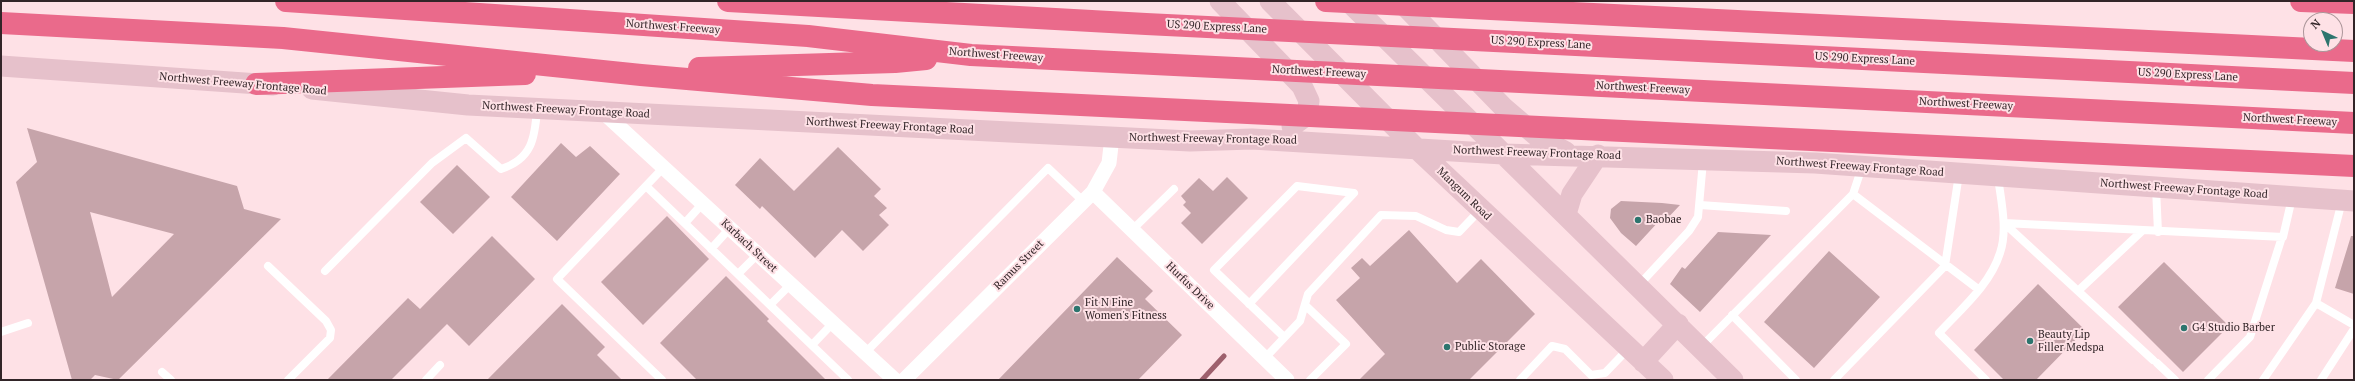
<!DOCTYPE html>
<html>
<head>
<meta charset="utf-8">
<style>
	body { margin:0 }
	#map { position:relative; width:2355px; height:381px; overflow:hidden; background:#fee1e6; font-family:"PT Serif",serif }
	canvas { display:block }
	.frame { position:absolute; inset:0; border:2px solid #322528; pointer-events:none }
	.north { position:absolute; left:2303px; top:12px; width:40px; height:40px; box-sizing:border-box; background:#fee1e6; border:1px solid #ac969a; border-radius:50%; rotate:316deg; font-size:11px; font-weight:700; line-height:16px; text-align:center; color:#322528 }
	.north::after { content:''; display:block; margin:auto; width:14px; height:18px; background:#2d756e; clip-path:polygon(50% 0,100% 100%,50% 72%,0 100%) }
</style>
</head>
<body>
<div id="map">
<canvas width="2355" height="381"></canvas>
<div class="frame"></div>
<div class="north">N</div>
</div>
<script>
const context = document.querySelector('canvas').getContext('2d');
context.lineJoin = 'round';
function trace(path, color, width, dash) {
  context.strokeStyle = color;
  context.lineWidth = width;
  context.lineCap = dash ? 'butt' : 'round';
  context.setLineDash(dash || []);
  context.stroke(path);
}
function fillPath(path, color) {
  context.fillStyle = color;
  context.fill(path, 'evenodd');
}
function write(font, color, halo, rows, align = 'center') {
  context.font = font + ' "PT Serif",serif';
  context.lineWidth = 4;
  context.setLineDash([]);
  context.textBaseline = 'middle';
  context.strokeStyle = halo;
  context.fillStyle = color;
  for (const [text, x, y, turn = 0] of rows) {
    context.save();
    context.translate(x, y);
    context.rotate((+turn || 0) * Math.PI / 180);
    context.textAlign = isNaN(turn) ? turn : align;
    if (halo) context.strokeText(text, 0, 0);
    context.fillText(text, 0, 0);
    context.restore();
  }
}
trace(new Path2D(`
	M 1202,380 L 1224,356`), '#9e606d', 5);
fillPath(new Path2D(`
	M 27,128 L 237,186 L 244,209 L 281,219 L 118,380 L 95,375 L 90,380 L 72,380 L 16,182 L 37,162 ZM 90,212 L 174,234 L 112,297 Z
	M 561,143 L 576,157 L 590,146 L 620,174 L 557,241 L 511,197 Z
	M 838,147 L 881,189 L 874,196 L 887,208 L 879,215 L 889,225 L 863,251 L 842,230 L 815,258 L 762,206 L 760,209 L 735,185 L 760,158 L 794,191 Z
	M 457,165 L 490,197 L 453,234 L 420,202 Z
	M 1227,177 L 1248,198 L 1202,244 L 1181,223 L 1191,213 L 1183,205 L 1186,202 L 1181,196 L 1199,178 L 1213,191 Z
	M 1621,201 L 1662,203 L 1680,205 L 1664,222 L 1660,220 L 1636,246 L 1621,233 L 1610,218 L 1611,209 Z
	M 667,216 L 709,259 L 643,325 L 601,282 Z
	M 1409,230 L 1457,283 L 1481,259 L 1535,314 L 1469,380 L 1359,380 L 1385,354 L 1336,300 L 1360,278 L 1351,268 L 1362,258 L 1370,266 Z
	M 1718,232 L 1771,235 L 1700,312 L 1670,284 L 1682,267 L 1685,269 Z
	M 492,236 L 535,279 L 469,346 L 447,324 L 391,380 L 327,380 L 408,298 L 420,309 Z
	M 2351,236 L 2354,236 L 2354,294 L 2335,288 Z
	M 1829,251 L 1880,297 L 1814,368 L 1764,322 Z
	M 1117,257 L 1153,291 L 1145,299 L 1182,335 L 1138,380 L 998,380 Z
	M 2164,262 L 2229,326 L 2183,372 L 2118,307 Z
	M 726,276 L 769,319 L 767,321 L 826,380 L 697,380 L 660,343 Z
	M 2038,284 L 2085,330 L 2036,380 L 2004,380 L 1974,350 Z
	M 562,304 L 605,347 L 597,355 L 622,380 L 487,380 Z`), '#c6a4aa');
trace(new Path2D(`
	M 646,186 L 848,380
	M 2156,188 L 2158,232
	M 1853,194 L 1978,289
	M 2342,201 L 2316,303 L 2354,325
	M 1700,205 L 1786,211
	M 685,223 L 703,203
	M 2004,223 L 2283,237 L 2292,198
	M 2004,223 L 2153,360
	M 1132,230 L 1174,189
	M 711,249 L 730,228
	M 268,266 L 326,321 L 331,330 L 330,338 L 288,380
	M 325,271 L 432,163 L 466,138 L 501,169 C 532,159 535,138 537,109
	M 738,274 L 758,254
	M 1639,285 L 1689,231 L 1698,217 L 1703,161
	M 2078,291 L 2142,231
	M 1249,304 L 1354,193 L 1297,186 L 1214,270 L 1284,337
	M 770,305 L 791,284
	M 1305,305 L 1346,344 L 1310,380
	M 1732,315 L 1796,380
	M 1,332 L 28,323
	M 812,345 L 833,323
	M 1701,347 L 1853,194 L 1862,167
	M 865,353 L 1048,168 L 1083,201
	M 1265,358 L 1300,321 L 1308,294 L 1381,215 L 1416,216 L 1446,230 L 1459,232 L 1480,210
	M 2157,363 L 2175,380
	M 162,372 L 171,380
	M 426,380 L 440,365
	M 662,380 L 557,279 L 664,167
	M 1520,380 L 1552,346 L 1565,349 L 1591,375 L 1605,373 L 1629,348
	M 1834,380 L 1945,266 L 1959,174
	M 1986,380 L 1939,333 C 1961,309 1990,285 2000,253 C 2008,230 2001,201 1998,177
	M 2208,380 L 2250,337 L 2282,237
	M 2263,380 L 2316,303
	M 2321,380 L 2354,329`), '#fff', 8);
trace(new Path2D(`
	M 603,112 L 895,380
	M 1093,192 L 1287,380
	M 904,380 L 1093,192 L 1109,163 L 1112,137`), '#fff', 15);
trace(new Path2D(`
	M 1220,1 L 1302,86 L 1309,101 L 1307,115 L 1292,126
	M 1270,1 L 1416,148 L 1663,380
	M 1348,1 L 1733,380
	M 1400,1 L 1504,108 L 1538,137 L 1566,152
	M 1,66 L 273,85
	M 312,89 L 468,105 L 1190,141 L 1252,139 L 1503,154 L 1815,163 L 2354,201
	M 1566,214 L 1572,194 L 1598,155
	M 1643,362 L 1678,324`), '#e6c1cb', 21);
trace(new Path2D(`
	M 286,1 L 808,36 L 971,55 L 2354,123
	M 728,1 L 1146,24 L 2354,83
	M 1326,1 L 2354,51
	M 2301,1 L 2354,3
	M 1,23 L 283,38 L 641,75 L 872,95 L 2354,166
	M 699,68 L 895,62 L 926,59
	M 256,84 L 525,74`), '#ea6a8b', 22);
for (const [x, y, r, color] of [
	[1638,220,4,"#2d756e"],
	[1077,309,4,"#2d756e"],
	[2184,328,4,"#2d756e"],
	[2030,341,4,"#2d756e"],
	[1447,347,4,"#2d756e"]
]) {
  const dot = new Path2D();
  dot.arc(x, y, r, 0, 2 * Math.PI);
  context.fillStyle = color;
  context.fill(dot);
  trace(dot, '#fee1e6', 1.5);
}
write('11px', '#322528', '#fee1e6', [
	["Northwest Freeway",673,27,4],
	["US 290 Express Lane",1217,27,3],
	["US 290 Express Lane",1541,43,3],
	["Northwest Freeway",996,55,4],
	["US 290 Express Lane",1865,59,3],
	["Northwest Freeway",1319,72,3],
	["US 290 Express Lane",2188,75,3],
	["Northwest Freeway Frontage Road",243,84,5],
	["Northwest Freeway",1643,88,3],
	["Northwest Freeway",1966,104,3],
	["Northwest Freeway Frontage Road",566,110,3],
	["Northwest Freeway",2290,120,3],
	["Northwest Freeway Frontage Road",890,126,3],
	["Northwest Freeway Frontage Road",1213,139,1],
	["Northwest Freeway Frontage Road",1537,153,2],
	["Northwest Freeway Frontage Road",1860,167,4],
	["Northwest Freeway Frontage Road",2184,189,4],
	["Mangum Road",1464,194,44],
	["Karbach Street",749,246,43],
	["Ramus Street",1019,265,-45],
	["Hurfus Drive",1190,286,44]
]);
write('11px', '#322528', '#fee1e6', [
	["Baobae",1646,220],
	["Fit N Fine",1085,303],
	["Women's Fitness",1085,316],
	["G4 Studio Barber",2192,328],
	["Beauty Lip",2038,335],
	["Filler Medspa",2038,348],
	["Public Storage",1455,347]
], 'left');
</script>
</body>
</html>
